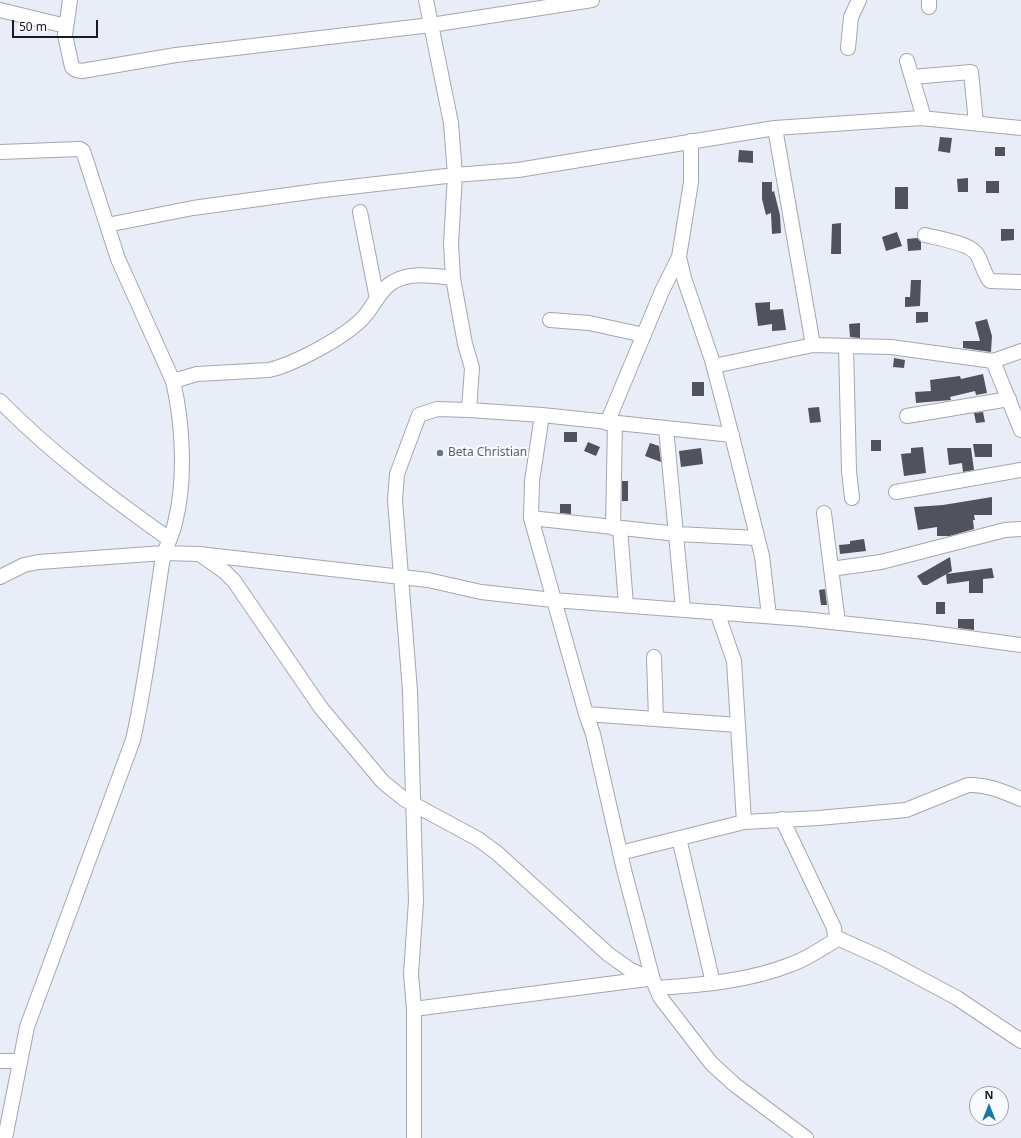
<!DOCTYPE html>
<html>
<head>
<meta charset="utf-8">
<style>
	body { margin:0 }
	#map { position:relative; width:1021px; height:1138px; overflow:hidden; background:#e9edf8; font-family:"Noto Sans",sans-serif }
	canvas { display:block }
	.north { position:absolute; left:969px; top:1086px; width:40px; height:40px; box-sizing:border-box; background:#f9faff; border:1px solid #a0a1a5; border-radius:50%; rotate:0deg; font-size:11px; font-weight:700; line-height:16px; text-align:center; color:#1a1b1f }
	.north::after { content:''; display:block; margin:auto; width:14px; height:18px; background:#177aa6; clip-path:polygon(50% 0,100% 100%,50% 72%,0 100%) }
	.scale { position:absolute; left:12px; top:20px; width:86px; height:18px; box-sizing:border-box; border:2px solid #1a1b1f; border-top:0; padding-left:5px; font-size:12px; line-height:14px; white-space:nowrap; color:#1a1b1f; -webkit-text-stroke:3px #f9faff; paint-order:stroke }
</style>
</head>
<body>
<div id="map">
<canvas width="1021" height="1138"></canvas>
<div class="north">N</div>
<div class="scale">50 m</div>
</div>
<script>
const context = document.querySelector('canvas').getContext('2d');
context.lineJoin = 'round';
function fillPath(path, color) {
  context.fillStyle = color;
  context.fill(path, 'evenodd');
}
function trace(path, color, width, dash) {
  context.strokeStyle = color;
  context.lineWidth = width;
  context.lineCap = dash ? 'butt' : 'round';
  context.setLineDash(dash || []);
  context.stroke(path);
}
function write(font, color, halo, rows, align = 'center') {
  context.font = font + ' "Noto Sans",sans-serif';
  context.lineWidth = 4;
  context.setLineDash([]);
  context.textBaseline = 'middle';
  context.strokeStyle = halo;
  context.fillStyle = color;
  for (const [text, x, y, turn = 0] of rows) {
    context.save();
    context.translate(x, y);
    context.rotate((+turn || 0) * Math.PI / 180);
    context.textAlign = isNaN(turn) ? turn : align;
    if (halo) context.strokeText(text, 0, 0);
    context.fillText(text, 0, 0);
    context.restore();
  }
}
fillPath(new Path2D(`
	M 940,137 L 952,138 L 950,153 L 938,151 Z
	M 995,147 L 1005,147 L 1005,156 L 995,156 Z
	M 739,150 L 753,151 L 753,163 L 738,162 Z
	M 968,178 L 968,192 L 958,192 L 957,179 Z
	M 986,181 L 999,181 L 999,193 L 986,193 Z
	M 762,182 L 772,182 L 772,192 L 774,191 L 780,215 L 781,233 L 772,234 L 771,213 L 766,215 L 762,199 Z
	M 895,187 L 908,187 L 908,209 L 895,209 Z
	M 841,223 L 841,254 L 831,254 L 832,224 Z
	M 1001,229 L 1014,229 L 1014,240 L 1001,241 Z
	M 897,232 L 902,246 L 886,251 L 882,237 Z
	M 917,238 L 921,242 L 921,250 L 908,251 L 907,239 Z
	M 911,280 L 921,280 L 920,306 L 905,307 L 905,297 L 910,297 Z
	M 770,302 L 770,310 L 783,309 L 786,330 L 772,331 L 772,324 L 758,326 L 755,303 Z
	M 916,312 L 928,312 L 928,322 L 916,323 Z
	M 987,319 L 992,336 L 991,352 L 963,348 L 963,341 L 980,341 L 975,322 Z
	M 860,323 L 860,338 L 850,337 L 849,324 Z
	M 894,358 L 905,360 L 904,368 L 893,367 Z
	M 983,374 L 987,393 L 976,395 L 975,391 L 950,397 L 951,400 L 916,403 L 915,392 L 931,391 L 930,380 L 960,376 L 961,379 Z
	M 692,382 L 704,382 L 704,396 L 692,396 Z
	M 819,407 L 821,422 L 810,423 L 808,408 Z
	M 983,412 L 985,422 L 976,423 L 974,413 Z
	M 564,432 L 577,432 L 577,442 L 564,442 Z
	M 871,440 L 881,440 L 881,451 L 871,451 Z
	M 588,442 L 600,447 L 596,456 L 584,451 Z
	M 650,443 L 659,446 L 661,462 L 645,456 Z
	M 973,444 L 992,444 L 992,457 L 975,457 Z
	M 923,447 L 926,473 L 904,476 L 901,454 L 911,453 L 911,448 Z
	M 701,448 L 703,464 L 681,467 L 679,451 Z
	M 947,448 L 971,448 L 974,470 L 963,472 L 962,463 L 949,465 Z
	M 622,481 L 628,481 L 628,501 L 622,501 Z
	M 992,497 L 992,515 L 974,515 L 975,520 L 973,520 L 974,529 L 950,536 L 937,536 L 937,527 L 918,530 L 914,507 L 943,505 Z
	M 560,504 L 571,504 L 571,514 L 560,513 Z
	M 864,539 L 866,551 L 840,554 L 839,545 L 850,544 L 850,541 Z
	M 950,557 L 952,571 L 927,585 L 923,585 L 917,576 Z
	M 992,568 L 994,578 L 983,579 L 983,593 L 969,593 L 969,581 L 947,584 L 946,574 Z
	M 825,589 L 827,605 L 821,605 L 819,590 Z
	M 936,602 L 945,602 L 945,614 L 936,614 Z
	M 958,619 L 974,619 L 974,630 L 958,628 Z`), '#50535c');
const minor = new Path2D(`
	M 70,0 L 65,35 L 72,67 L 76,70 L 82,71 L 176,55 L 431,25 L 592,0
	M 426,0 L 451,123 L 455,175 L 451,244 L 453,278 L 465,344 L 472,368 L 469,410 L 542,415 L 532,481 L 531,518 L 586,714 L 593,734 L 624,870 L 653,980 L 660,997 L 711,1063 L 735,1085 L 806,1138
	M 929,7 L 929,0
	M 0,10 L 66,26
	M 848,48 L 851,17 L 859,0
	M 907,61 L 924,118
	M 912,77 L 971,72 L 976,123
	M 775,128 L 813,345 L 891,347 L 993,361 L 1021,351
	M 0,152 L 80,149 L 83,151 L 118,259 L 173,381 C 183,424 186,480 175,523 C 172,537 164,549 162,563 C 153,622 146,682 133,740 L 27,1027 L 5,1138
	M 360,212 L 377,299
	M 107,225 L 193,208 L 324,190 L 455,175 L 518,170 L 775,128 L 921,118 L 1021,128
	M 925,235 C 937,238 968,243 976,253 C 982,261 983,273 990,281 L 1021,282
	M 679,257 L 684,278 L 712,360 L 734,444 L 762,556 L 769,616
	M 550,320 L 589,323 L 644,335
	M 846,346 L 849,471 L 852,498
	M 993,361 L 1021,430
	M 714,366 L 813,345
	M 173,381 L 197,374 L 269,370 C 295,364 343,338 362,319 C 373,308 379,290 393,282 C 411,271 434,276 453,278
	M 0,401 C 51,453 110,497 169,539
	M 542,415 L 732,435
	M 907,416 L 1009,399
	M 607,423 L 662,291 L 679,257 L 691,182 L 691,141
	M 666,428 L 683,609
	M 896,492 L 1021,470
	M 824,513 L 838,623
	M 531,518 L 677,534 L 757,538
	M 613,528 L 615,423
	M 620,528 L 626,605
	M 201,555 L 225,572 L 234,581 L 321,708 L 383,782 L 404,799 L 478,839 L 497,853 L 608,954 L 629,969 L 653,980
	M 831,569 L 881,562 L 1005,530 L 1021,529
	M 0,577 L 24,565 L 39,562 L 164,553 L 199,554 L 428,580 L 481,592 L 553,600 L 803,619 L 925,632 L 1021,645
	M 717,612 L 734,661 L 744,822
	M 654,657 L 656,719
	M 586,714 L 738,725
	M 679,838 L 713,983
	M 620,853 L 744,822 L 819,818 L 906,810 L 968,785 C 987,784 1004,792 1021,799
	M 835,937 L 884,959 L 957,998 L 1021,1041
	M 656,988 C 702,985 750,981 792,964 C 807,959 820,949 833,942 L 835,937 L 834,928 L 782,819
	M 414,1009 L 647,979
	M 0,1061 L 20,1061
	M 414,1138 L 414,1009 L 411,974 L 416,901 L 410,691 L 395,500 L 397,474 L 419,415 L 437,409 L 469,410`);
trace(minor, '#a4a7b1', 16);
trace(minor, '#fff', 14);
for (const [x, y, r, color] of [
	[440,453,4,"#6b7280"]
]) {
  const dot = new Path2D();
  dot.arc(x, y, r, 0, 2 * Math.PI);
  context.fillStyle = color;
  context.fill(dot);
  trace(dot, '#f9faff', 1.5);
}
write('12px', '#5b616d', '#f9faff', [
	["Beta Christian",448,453]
], 'left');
</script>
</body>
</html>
